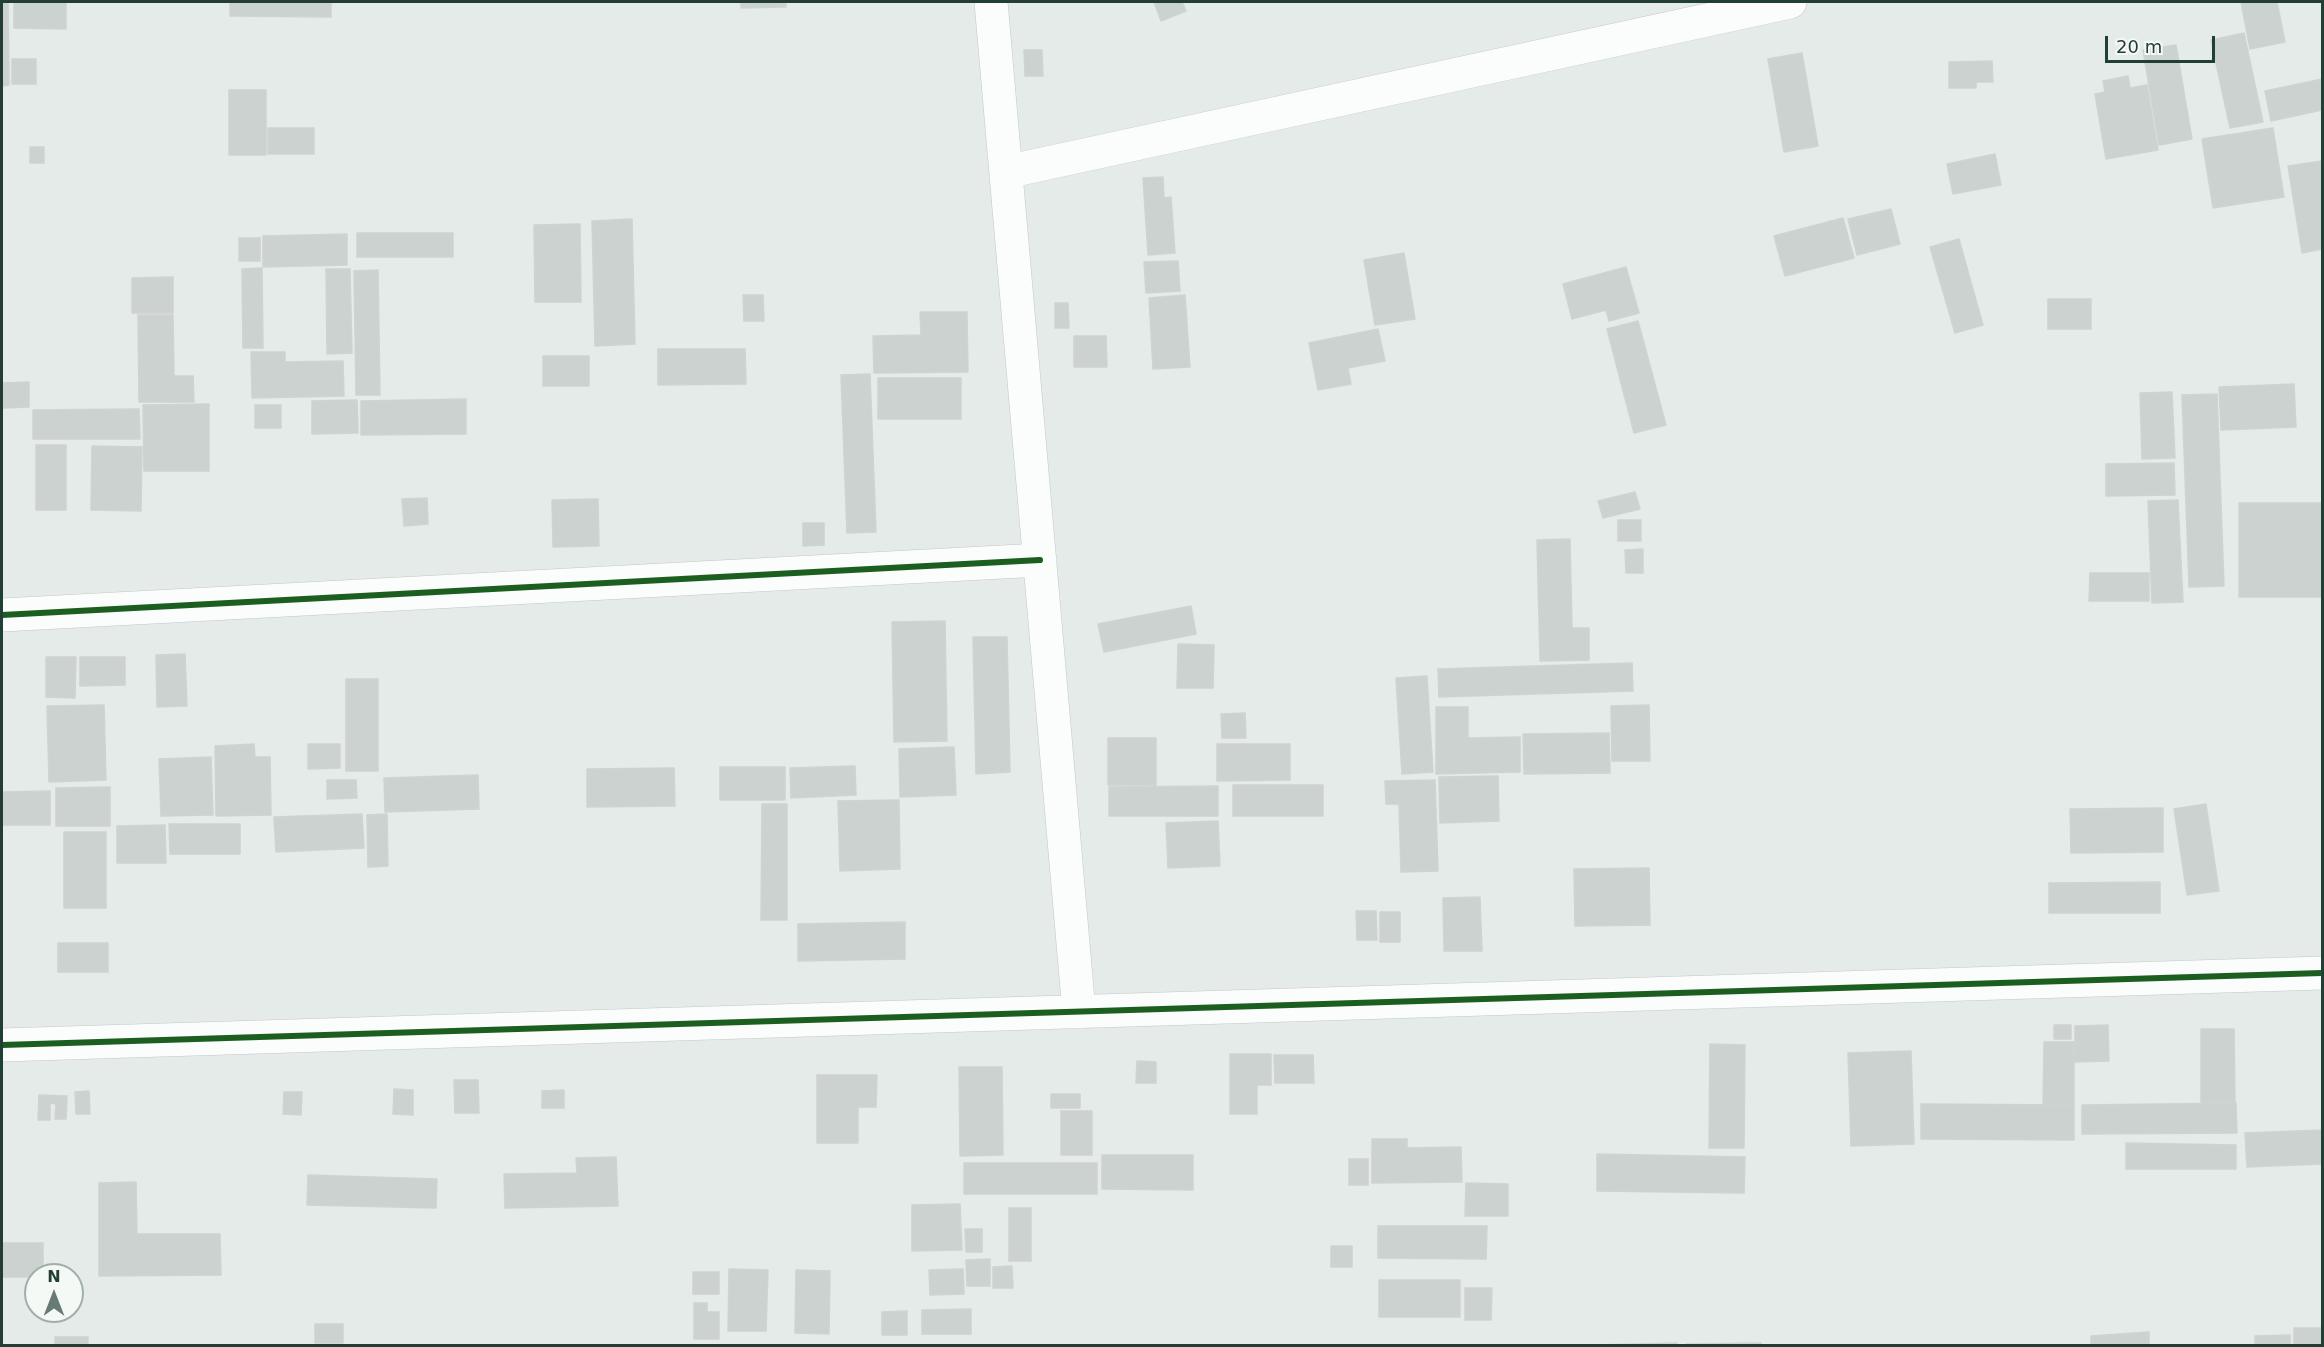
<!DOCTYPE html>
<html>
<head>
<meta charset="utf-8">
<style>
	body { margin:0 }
	#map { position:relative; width:2324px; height:1347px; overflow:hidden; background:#e5ebe8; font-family:"DejaVu Sans",sans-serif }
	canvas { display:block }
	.frame { position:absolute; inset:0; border:3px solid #223f35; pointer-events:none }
	.north { position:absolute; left:24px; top:1263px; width:60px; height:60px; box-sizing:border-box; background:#f4f9f6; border:2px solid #a0afa9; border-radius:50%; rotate:0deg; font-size:16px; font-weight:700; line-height:24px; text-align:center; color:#223f35 }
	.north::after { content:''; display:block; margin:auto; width:21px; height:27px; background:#667b74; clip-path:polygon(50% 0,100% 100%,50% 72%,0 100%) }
	.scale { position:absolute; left:2105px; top:36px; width:110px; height:27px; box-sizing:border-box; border:3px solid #223f35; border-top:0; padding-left:8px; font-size:18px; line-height:21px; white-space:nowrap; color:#223f35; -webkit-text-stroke:4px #f4f9f6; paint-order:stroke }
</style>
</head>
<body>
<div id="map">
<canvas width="2324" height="1347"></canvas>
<div class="frame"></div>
<div class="north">N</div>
<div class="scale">20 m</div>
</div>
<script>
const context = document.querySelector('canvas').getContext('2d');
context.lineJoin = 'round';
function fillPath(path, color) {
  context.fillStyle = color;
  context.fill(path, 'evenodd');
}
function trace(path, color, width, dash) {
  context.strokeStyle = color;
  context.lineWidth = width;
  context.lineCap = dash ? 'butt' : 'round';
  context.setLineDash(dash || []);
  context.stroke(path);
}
const building = new Path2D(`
	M 2,2 L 8,2 L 9,85 L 2,86 Z
	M 14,2 L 66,2 L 66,29 L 14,28 Z
	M 230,2 L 331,2 L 331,17 L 230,16 Z
	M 741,2 L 786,2 L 786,7 L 741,8 Z
	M 1154,2 L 1182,2 L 1186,11 L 1161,21 Z
	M 2241,2 L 2277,2 L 2285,42 L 2250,49 Z
	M 2244,33 L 2263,122 L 2230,128 L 2211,40 Z
	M 2176,45 L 2192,139 L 2159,145 L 2143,50 Z
	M 1024,50 L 1042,50 L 1043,76 L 1025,76 Z
	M 1802,53 L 1818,146 L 1784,152 L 1768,59 Z
	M 12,59 L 36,59 L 36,84 L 12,84 Z
	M 1992,61 L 1993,82 L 1976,82 L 1976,88 L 1949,88 L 1949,62 Z
	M 2128,76 L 2130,88 L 2147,85 L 2158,150 L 2106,159 L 2095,94 L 2105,92 L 2103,81 Z
	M 2322,79 L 2322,110 L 2271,121 L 2265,91 Z
	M 229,90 L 266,90 L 266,155 L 229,155 Z
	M 268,128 L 314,128 L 314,154 L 268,154 Z
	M 2273,128 L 2284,197 L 2213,208 L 2202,139 Z
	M 30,147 L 44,147 L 44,163 L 30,163 Z
	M 1995,154 L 2001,185 L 1953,194 L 1947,164 Z
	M 2322,161 L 2322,249 L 2302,253 L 2288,166 Z
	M 1163,177 L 1164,198 L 1171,197 L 1175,253 L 1148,255 L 1143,178 Z
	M 1891,209 L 1900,244 L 1857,255 L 1848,219 Z
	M 1843,218 L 1854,258 L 1785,276 L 1774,236 Z
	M 632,219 L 635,344 L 595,346 L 592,221 Z
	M 580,224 L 581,302 L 535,302 L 534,225 Z
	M 357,233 L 453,233 L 453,257 L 357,257 Z
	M 347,234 L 347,265 L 263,267 L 263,236 Z
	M 239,238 L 260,238 L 260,261 L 239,261 Z
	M 1959,239 L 1983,325 L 1955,333 L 1930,247 Z
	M 1404,253 L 1415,319 L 1375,325 L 1364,260 Z
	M 1178,261 L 1180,291 L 1146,293 L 1144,262 Z
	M 1626,267 L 1639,313 L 1609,321 L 1606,310 L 1572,319 L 1563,284 Z
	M 262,268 L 263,348 L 243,348 L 242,269 Z
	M 326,269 L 350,269 L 352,353 L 327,354 Z
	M 378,270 L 380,395 L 356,395 L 354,271 Z
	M 173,277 L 173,313 L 132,313 L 132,278 Z
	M 743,295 L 763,295 L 764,321 L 744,321 Z
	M 1185,295 L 1190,367 L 1153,369 L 1149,298 Z
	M 2048,299 L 2091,299 L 2091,329 L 2048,329 Z
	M 1055,303 L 1068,303 L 1069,328 L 1055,328 Z
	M 920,312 L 967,312 L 968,372 L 874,373 L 873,336 L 921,335 Z
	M 138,315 L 173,315 L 174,376 L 193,376 L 194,402 L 139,402 Z
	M 1638,321 L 1666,425 L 1634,433 L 1607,329 Z
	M 1378,329 L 1385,361 L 1348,368 L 1351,384 L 1318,390 L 1309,343 Z
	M 1074,336 L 1106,336 L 1107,367 L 1074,367 Z
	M 658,349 L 745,349 L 746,384 L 658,385 Z
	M 251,352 L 285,352 L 285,362 L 343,361 L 344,396 L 252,398 Z
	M 543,356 L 589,356 L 589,386 L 543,386 Z
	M 870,374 L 876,532 L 847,533 L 841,375 Z
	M 878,378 L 961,378 L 961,419 L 878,419 Z
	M 29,382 L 29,407 L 2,408 L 2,383 Z
	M 2294,384 L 2296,427 L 2221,430 L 2219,387 Z
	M 2172,392 L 2175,458 L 2142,459 L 2140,393 Z
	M 2217,394 L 2224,586 L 2189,587 L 2182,395 Z
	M 466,399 L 466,434 L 361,435 L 361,401 Z
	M 357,400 L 358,433 L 312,434 L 312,401 Z
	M 209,404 L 209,471 L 144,471 L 143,405 Z
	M 255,405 L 281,405 L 281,428 L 255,428 Z
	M 139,409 L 140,439 L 33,439 L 33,410 Z
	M 36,445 L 66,445 L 66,510 L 36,510 Z
	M 92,446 L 142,447 L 141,511 L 91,510 Z
	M 2174,463 L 2175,495 L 2106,496 L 2106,464 Z
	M 1635,492 L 1640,509 L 1603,518 L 1598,501 Z
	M 427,498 L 428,524 L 404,526 L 402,499 Z
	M 598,499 L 599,546 L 553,547 L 552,500 Z
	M 2178,500 L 2183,602 L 2152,603 L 2148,501 Z
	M 2239,503 L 2322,503 L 2322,597 L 2239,597 Z
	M 1618,520 L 1641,520 L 1641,541 L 1618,541 Z
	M 803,523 L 824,523 L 824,545 L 803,546 Z
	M 1570,539 L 1572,628 L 1589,628 L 1589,660 L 1540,661 L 1537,540 Z
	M 1643,549 L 1643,573 L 1626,573 L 1625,550 Z
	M 2090,573 L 2149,573 L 2149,601 L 2089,601 Z
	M 1191,606 L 1196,634 L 1104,652 L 1098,624 Z
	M 945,621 L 947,741 L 894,742 L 892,622 Z
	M 973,637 L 1007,637 L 1010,772 L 976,774 Z
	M 1178,644 L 1214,645 L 1213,688 L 1177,688 Z
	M 185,654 L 187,706 L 157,707 L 156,655 Z
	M 46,657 L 76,657 L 75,698 L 46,697 Z
	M 80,657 L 125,657 L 125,685 L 80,686 Z
	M 1632,663 L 1633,691 L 1439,697 L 1438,669 Z
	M 1427,676 L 1433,772 L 1402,774 L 1396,678 Z
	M 346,679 L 378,679 L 378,771 L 346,771 Z
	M 104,705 L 106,780 L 49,782 L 47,706 Z
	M 1649,705 L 1650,761 L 1612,761 L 1611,706 Z
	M 1436,707 L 1468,707 L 1468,738 L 1520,737 L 1520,772 L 1436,774 Z
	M 1245,713 L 1246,738 L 1222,738 L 1221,714 Z
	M 1609,733 L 1610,773 L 1524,774 L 1523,734 Z
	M 1108,738 L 1156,738 L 1156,785 L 1108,785 Z
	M 254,744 L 255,757 L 270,757 L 271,815 L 216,816 L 215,746 Z
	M 308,744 L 340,744 L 340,768 L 308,769 Z
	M 1217,744 L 1290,744 L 1290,780 L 1217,781 Z
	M 954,747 L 956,795 L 900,797 L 899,749 Z
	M 211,757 L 213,815 L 161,816 L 159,759 Z
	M 855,766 L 856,795 L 791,798 L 790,768 Z
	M 720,767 L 785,767 L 785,800 L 720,800 Z
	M 674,768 L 675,806 L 587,807 L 587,769 Z
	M 478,775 L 479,809 L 385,812 L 384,778 Z
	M 1498,776 L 1499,821 L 1440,823 L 1439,777 Z
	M 327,780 L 356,780 L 357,798 L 327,799 Z
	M 1435,780 L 1438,871 L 1401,872 L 1399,804 L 1386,804 L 1385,781 Z
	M 1233,785 L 1323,785 L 1323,816 L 1233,816 Z
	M 1218,786 L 1218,816 L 1109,816 L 1109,787 Z
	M 110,787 L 110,826 L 56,826 L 56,788 Z
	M 50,791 L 50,825 L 2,825 L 2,792 Z
	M 899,800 L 900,869 L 840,871 L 838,801 Z
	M 762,804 L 787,804 L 787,920 L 761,920 Z
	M 2206,804 L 2219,891 L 2187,895 L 2174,809 Z
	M 2163,808 L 2163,852 L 2071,853 L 2070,809 Z
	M 362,814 L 364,848 L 276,852 L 274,817 Z
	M 387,814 L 388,866 L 368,867 L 367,815 Z
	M 1218,821 L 1220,866 L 1168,868 L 1166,823 Z
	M 169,824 L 240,824 L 240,854 L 170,854 Z
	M 165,825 L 166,863 L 117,863 L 117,826 Z
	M 64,832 L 106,832 L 106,908 L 64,908 Z
	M 1649,868 L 1650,925 L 1575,926 L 1574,869 Z
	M 2160,882 L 2160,913 L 2049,913 L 2049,883 Z
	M 1480,897 L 1482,951 L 1444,951 L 1443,898 Z
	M 1356,911 L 1376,911 L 1377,940 L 1357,940 Z
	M 1380,912 L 1400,912 L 1400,942 L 1380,942 Z
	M 905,922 L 905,959 L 798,961 L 798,924 Z
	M 58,943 L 108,943 L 108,972 L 58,972 Z
	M 2054,1025 L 2071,1025 L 2071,1039 L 2054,1039 Z
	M 2108,1025 L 2109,1061 L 2075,1062 L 2075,1026 Z
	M 2201,1029 L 2234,1029 L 2235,1102 L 2201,1102 Z
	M 2044,1042 L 2074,1042 L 2074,1105 L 2043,1105 Z
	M 1710,1044 L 1745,1045 L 1744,1148 L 1709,1148 Z
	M 1911,1051 L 1914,1144 L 1851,1146 L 1848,1053 Z
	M 1230,1054 L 1271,1054 L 1271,1085 L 1257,1085 L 1257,1114 L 1230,1114 Z
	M 1274,1055 L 1313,1055 L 1314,1083 L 1275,1083 Z
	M 1137,1061 L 1156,1062 L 1156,1083 L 1136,1083 Z
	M 959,1067 L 1002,1067 L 1003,1155 L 960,1156 Z
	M 817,1075 L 877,1075 L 876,1107 L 858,1107 L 858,1143 L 817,1143 Z
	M 454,1080 L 478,1080 L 479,1113 L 455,1113 Z
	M 394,1089 L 413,1090 L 413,1115 L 393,1114 Z
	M 564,1090 L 564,1108 L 542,1108 L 542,1091 Z
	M 89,1091 L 90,1114 L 76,1114 L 75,1092 Z
	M 284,1092 L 302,1092 L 301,1115 L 283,1114 Z
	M 1051,1094 L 1080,1094 L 1080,1108 L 1051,1108 Z
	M 39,1095 L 67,1096 L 66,1119 L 55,1119 L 56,1104 L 50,1103 L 50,1120 L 38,1120 Z
	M 2236,1103 L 2237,1133 L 2082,1134 L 2082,1105 Z
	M 1921,1104 L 2074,1105 L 2074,1140 L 1921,1139 Z
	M 1061,1111 L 1092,1111 L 1092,1155 L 1061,1155 Z
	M 2322,1130 L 2322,1164 L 2247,1167 L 2245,1133 Z
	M 1372,1139 L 1407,1139 L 1407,1148 L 1461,1147 L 1462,1182 L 1372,1183 Z
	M 2126,1143 L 2236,1145 L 2236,1169 L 2126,1169 Z
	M 1597,1154 L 1745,1157 L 1744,1193 L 1597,1191 Z
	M 1102,1155 L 1193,1155 L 1193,1190 L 1102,1189 Z
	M 616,1157 L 618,1206 L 505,1208 L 504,1174 L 577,1173 L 576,1158 Z
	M 1349,1159 L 1368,1159 L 1368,1185 L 1349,1185 Z
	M 964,1163 L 1097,1163 L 1097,1194 L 964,1194 Z
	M 308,1175 L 437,1179 L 436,1208 L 307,1205 Z
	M 136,1182 L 137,1234 L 220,1234 L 221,1275 L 99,1276 L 99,1183 Z
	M 1466,1183 L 1508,1184 L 1508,1216 L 1465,1216 Z
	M 960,1204 L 962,1250 L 912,1251 L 912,1205 Z
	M 1009,1208 L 1031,1208 L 1031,1261 L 1009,1261 Z
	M 1378,1226 L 1487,1226 L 1486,1259 L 1378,1258 Z
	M 965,1229 L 982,1229 L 982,1252 L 966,1252 Z
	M 2,1243 L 43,1243 L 43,1275 L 36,1275 L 36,1277 L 2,1277 Z
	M 1331,1246 L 1352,1246 L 1352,1267 L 1331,1267 Z
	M 990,1259 L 990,1286 L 967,1286 L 966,1260 Z
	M 1012,1266 L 1013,1288 L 993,1288 L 993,1267 Z
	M 729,1269 L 768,1270 L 766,1331 L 728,1331 Z
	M 963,1269 L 964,1294 L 930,1295 L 929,1270 Z
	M 796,1270 L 830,1271 L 829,1334 L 795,1333 Z
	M 693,1272 L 719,1272 L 719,1294 L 693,1294 Z
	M 1379,1280 L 1460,1280 L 1460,1317 L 1379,1317 Z
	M 1465,1288 L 1492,1288 L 1491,1320 L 1465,1320 Z
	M 694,1303 L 707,1303 L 707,1312 L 719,1312 L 719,1339 L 694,1339 Z
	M 971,1309 L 971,1334 L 922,1334 L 922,1310 Z
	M 907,1311 L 907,1335 L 882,1335 L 882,1312 Z
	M 315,1324 L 343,1324 L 343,1343 L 315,1343 Z
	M 2294,1328 L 2322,1328 L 2322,1346 L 2294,1346 Z
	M 2149,1332 L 2149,1346 L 2091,1346 L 2091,1336 Z
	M 2290,1335 L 2290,1346 L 2255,1346 L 2255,1336 Z
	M 55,1337 L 88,1337 L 88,1346 L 55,1346 Z
	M 1677,1343 L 1677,1346 L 1595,1345 Z
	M 1761,1343 L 1761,1346 L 1686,1346 L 1686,1344 Z`);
fillPath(building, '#ccd2cf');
trace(building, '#ced4d1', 1.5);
const minor = new Path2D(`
	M 991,2 L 1079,1012
	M 1006,172 L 1790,2
	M 2,615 L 1040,560
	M 2,1045 L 2322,973`);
trace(minor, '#c2c8c5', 34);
trace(minor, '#fbfcfc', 33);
trace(new Path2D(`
	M 2,615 L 1040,560
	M 2,1045 L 2322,973`), '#1b5e20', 6);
</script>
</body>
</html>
